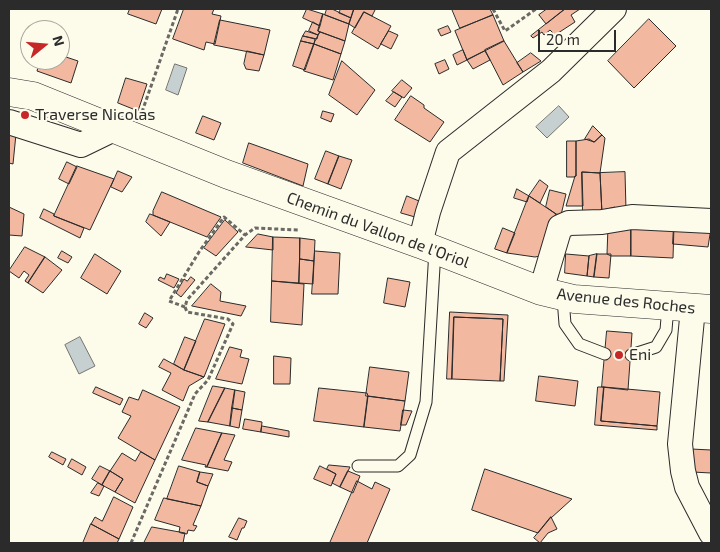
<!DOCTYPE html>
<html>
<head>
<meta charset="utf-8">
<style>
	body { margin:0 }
	#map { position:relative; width:720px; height:552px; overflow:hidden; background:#fdfbea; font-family:"Exo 2",sans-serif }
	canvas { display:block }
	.frame { position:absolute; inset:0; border:10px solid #2b2b2b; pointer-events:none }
	.north { position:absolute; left:20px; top:20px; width:50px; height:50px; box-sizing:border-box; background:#fdfbea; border:1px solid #a9a89e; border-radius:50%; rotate:73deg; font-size:14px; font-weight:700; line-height:20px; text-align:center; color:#2b2b2b }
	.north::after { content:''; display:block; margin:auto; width:18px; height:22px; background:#c62828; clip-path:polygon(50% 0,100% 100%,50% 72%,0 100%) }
	.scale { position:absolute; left:538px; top:30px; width:78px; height:22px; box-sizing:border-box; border:2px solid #2b2b2b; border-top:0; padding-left:6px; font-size:15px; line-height:18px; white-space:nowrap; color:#2b2b2b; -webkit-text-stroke:4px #fdfbea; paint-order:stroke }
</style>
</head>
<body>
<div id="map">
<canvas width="720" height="552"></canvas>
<div class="frame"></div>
<div class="north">N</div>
<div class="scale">20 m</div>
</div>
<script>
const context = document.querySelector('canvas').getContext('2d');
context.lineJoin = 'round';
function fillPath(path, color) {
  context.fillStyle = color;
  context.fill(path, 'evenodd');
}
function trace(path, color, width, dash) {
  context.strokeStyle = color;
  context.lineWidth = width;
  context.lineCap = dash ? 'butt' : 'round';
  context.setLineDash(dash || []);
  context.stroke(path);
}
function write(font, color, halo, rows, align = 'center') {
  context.font = font + ' "Exo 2",sans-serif';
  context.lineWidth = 4;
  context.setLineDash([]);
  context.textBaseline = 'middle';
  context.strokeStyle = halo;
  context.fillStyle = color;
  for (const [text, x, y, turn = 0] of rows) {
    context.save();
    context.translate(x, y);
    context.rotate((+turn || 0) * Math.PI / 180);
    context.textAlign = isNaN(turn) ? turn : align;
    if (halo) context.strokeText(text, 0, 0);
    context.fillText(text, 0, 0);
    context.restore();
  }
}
const water = new Path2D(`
	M 175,64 L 187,68 L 178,95 L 166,90 Z
	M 559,106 L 569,117 L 547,138 L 536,127 Z
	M 80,337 L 95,366 L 79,374 L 65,345 Z`);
fillPath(water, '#c7d0d0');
trace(water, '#74746e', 1);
const building = new Path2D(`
	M 130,9 L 162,9 L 156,24 L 128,14 Z
	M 184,9 L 214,9 L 212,14 L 221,16 L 215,44 L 206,42 L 204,50 L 173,39 Z
	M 307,9 L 323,14 L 320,26 L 303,18 Z
	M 327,9 L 332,9 L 351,18 L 349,24 L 325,15 Z
	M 341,9 L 354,9 L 351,18 L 339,13 Z
	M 354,9 L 374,9 L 375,10 L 372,16 L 364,12 L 355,28 L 349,24 Z
	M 452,9 L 490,9 L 493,15 L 460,28 Z
	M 547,9 L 565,9 L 546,24 L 539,15 Z
	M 565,9 L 580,9 L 571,15 L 575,22 L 555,35 L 550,30 L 544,35 L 542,32 L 533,38 L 531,36 Z
	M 364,12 L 391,26 L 378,49 L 352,33 Z
	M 323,14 L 349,24 L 345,41 L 318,31 Z
	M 493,15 L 504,41 L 467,60 L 455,31 Z
	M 649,19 L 676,46 L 634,88 L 608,61 Z
	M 220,20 L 270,30 L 264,55 L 214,45 Z
	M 313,22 L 320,26 L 318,31 L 320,32 L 318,35 L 309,31 Z
	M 448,26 L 451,32 L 441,36 L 438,30 Z
	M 306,31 L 318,35 L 317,39 L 303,36 Z
	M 389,31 L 398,35 L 391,49 L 381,44 Z
	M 320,32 L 345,41 L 341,54 L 314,44 Z
	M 303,36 L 315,39 L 314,44 L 301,41 Z
	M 301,41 L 314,44 L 305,70 L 293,66 Z
	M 504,41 L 523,72 L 503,85 L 485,50 Z
	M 314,44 L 341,54 L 333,80 L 304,71 Z
	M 463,50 L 467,60 L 457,65 L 453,55 Z
	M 247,51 L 264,55 L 259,71 L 246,69 L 244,64 Z
	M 485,51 L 490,60 L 473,69 L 467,60 Z
	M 531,53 L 541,61 L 523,72 L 517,63 Z
	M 60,55 L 78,61 L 71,83 L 37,71 L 40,60 L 60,60 Z
	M 445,60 L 449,69 L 439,74 L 435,64 Z
	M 342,61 L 375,90 L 357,115 L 329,95 Z
	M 126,78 L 147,84 L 138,111 L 118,103 Z
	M 402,80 L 412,88 L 404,98 L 392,91 Z
	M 394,92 L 402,97 L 395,107 L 386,101 Z
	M 411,96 L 424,105 L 424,108 L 444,122 L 430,142 L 395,120 Z
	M 323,111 L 334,114 L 331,122 L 321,118 Z
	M 203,116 L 221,123 L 214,140 L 196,133 Z
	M 593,126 L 602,135 L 594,142 L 585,139 Z
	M 9,132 L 16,134 L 13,164 L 9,163 Z
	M 602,135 L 605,138 L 600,173 L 582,172 L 583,206 L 566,206 L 575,176 L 576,176 L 576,141 L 589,139 L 594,142 Z
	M 567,141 L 576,141 L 576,176 L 574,177 L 567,177 Z
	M 249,143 L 308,164 L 303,186 L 243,163 Z
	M 326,151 L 339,156 L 328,184 L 315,179 Z
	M 339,156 L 352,160 L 341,189 L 328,184 Z
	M 67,162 L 77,167 L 69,184 L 59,179 Z
	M 77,166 L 114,179 L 90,230 L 54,216 Z
	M 118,171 L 132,177 L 122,192 L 111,187 Z
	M 582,172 L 600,173 L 602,214 L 583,215 Z
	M 625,172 L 626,210 L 616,210 L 615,207 L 603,210 L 602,214 L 600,173 Z
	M 540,180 L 548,186 L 540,203 L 529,196 Z
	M 517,189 L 529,196 L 527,202 L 514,198 Z
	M 550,190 L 566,194 L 561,215 L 556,214 L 546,207 Z
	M 162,192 L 221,217 L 207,237 L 170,222 L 153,215 L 153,211 Z
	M 407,196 L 419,201 L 415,217 L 401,213 Z
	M 529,196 L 556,214 L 543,252 L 540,256 L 535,257 L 507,253 Z
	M 9,207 L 24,214 L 22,236 L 9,235 Z
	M 44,209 L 54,214 L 54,216 L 84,228 L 80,238 L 40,218 Z
	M 150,214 L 170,222 L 161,236 L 146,222 Z
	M 225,220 L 238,232 L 216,256 L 204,248 Z
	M 631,223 L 631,256 L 611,256 L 607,254 L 608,227 Z
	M 631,223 L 674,225 L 673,258 L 631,256 Z
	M 674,225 L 711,228 L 708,247 L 673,244 Z
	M 503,228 L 515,233 L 507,253 L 495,249 Z
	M 258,234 L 273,237 L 273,250 L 246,247 Z
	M 273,237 L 300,238 L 299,283 L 272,281 Z
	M 300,238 L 315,240 L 314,261 L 300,259 Z
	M 25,247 L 45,257 L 28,283 L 25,281 L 29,275 L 24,271 L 19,278 L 9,271 Z
	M 62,251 L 72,257 L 68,263 L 58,258 Z
	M 315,251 L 340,253 L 338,294 L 312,294 Z
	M 95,254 L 121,271 L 107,294 L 81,278 Z
	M 566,254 L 589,256 L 587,276 L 565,273 Z
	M 597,254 L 611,254 L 609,278 L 594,277 Z
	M 597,254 L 594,277 L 587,276 L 589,256 Z
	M 45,257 L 62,270 L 43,293 L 28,283 Z
	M 300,259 L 314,261 L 313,284 L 299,283 Z
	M 167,274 L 179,279 L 174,288 L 158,280 L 160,277 L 164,279 Z
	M 191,277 L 195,280 L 181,297 L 176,293 L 184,279 L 187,281 Z
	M 388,278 L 410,282 L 405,307 L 384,303 Z
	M 272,281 L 304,284 L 302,325 L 271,322 Z
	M 211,284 L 221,292 L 220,301 L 246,306 L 241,316 L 192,306 Z
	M 450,312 L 508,315 L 504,381 L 500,381 L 503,319 L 454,317 L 452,379 L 447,379 Z
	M 145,313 L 153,318 L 146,328 L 139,324 Z
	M 454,317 L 503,319 L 500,381 L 452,379 Z
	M 205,319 L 225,324 L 204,377 L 184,370 Z
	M 607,331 L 632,333 L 628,390 L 602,387 Z
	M 185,337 L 196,341 L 184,370 L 174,364 Z
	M 230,347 L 242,350 L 240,357 L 249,359 L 242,384 L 216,379 Z
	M 274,356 L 291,358 L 290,384 L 274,384 Z
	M 164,359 L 184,370 L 204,377 L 189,386 L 183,401 L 162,390 L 171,373 L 159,367 Z
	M 370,367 L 409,372 L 405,401 L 366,396 Z
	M 539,376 L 578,381 L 575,406 L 536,401 Z
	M 213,386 L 225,388 L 208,422 L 199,421 Z
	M 96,387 L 123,399 L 120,405 L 93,393 Z
	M 598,387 L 604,387 L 601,421 L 657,426 L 657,430 L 595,425 Z
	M 604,387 L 660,392 L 657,426 L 601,421 Z
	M 225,388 L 235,390 L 230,426 L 208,422 Z
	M 319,388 L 367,393 L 368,396 L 364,427 L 314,421 Z
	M 143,390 L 180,407 L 155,460 L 118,438 L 131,416 L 122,412 L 129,397 L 138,400 Z
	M 235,390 L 245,392 L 242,410 L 232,408 Z
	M 368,396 L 405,401 L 400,431 L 364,427 Z
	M 232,408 L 242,410 L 239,428 L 230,426 Z
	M 403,410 L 412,411 L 406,425 L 401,425 Z
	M 245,419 L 262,422 L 261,432 L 243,429 Z
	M 262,426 L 289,431 L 289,437 L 261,432 Z
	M 196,428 L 222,433 L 207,467 L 205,467 L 206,465 L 182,460 Z
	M 222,433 L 235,435 L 224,460 L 232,462 L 228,471 L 207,467 Z
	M 691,449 L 711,450 L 711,473 L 692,472 Z
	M 52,452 L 66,459 L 63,465 L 49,457 Z
	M 141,452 L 155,460 L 135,503 L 115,492 L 123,479 L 110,471 L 122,453 L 135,461 Z
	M 72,459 L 86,467 L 82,475 L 68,467 Z
	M 329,465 L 350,467 L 340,487 L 332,483 L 336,474 L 327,469 Z
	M 100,466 L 110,471 L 102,485 L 92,479 Z
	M 179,466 L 200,472 L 197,482 L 208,486 L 201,506 L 167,499 Z
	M 320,466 L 336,474 L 331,486 L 314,479 Z
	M 485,469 L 532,485 L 572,499 L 551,518 L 551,517 L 538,533 L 472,510 Z
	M 110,471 L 123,479 L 115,492 L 102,485 Z
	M 348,471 L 360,476 L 353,493 L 340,487 Z
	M 200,472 L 213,474 L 208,486 L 197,482 Z
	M 357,481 L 372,489 L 375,482 L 390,489 L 367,543 L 330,543 Z
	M 98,483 L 104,486 L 99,496 L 91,493 Z
	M 114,497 L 133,507 L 119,539 L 91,524 L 95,517 L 102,521 Z
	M 164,498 L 201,506 L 193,525 L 197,526 L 194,531 L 188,530 L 187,534 L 181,533 L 179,532 L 180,527 L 155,520 Z
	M 551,517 L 557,529 L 548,533 L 540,543 L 534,538 Z
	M 239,518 L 247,521 L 244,528 L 242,528 L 237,540 L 229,537 Z
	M 91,524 L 119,539 L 117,543 L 83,543 Z
	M 152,527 L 185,533 L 183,543 L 144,543 Z`);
fillPath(building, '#f2b8a0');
trace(building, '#2b2b2b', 1);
const service = new Path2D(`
	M 563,298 L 565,324 L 579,344 L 605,354
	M 631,355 L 656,347 L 666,330 L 668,306
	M 358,466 L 398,466 L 410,455 L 426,402 L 435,250`);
const minor = new Path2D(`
	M 9,122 L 81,145 L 116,128
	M 420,244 L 428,212 L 448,152 L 551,71 L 614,9
	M 541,291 L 560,227 L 569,223 L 602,222 L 632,217 L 711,221
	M 693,308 L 680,444 L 683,471 L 687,487 L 711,533`);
const tertiary = new Path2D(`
	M 9,92 L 33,96 L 226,174 L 420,244 L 541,291 L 574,299 L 711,309`);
trace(service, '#2b2b2b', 13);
trace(minor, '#2b2b2b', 26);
trace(tertiary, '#2b2b2b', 29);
trace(new Path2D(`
	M 493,9 L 505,31 L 536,9
	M 142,112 L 178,9
	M 185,307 L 169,301 L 199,252 L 224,217 L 245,235
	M 131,543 L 195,394 L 208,380 L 233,324 L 228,319 L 187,312 L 185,307 L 187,300 L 245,235 L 255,228 L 298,230`), '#6a6964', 3, [4, 2.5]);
trace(service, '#fdfbea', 11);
trace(minor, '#fdfbea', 24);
trace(tertiary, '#fdfbea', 28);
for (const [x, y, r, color] of [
	[25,115,5,"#c62828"],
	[619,355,5,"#c62828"]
]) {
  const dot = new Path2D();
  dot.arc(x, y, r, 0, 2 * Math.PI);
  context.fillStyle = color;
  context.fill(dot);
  trace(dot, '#fdfbea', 2);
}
write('16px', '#2b2b2b', '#fdfbea', [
	["Traverse Nicolas",35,115],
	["Eni",629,355]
], 'left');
write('16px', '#2b2b2b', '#fdfbea', [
	["Chemin du Vallon de l'Oriol",378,230,20],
	["Avenue des Roches",626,301,6]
]);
</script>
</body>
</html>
